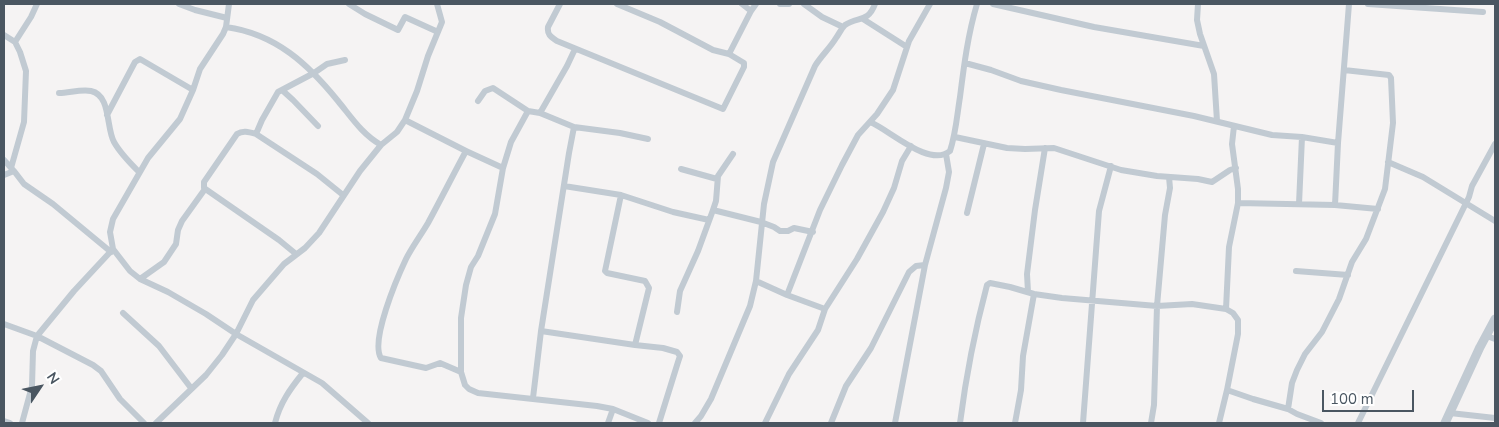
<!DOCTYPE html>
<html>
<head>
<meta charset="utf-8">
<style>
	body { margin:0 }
	#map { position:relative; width:1499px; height:427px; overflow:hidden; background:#f5f3f3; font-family:"Nunito Sans",sans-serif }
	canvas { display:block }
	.frame { position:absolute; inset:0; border:5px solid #4a5661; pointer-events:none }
	.north { position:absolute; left:15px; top:362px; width:50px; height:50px; -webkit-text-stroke:4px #fff; paint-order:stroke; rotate:56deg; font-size:14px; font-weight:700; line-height:20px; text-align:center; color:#4a5661 }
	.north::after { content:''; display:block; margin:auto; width:18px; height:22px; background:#4a5661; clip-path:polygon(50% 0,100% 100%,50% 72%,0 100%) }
	.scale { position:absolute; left:1322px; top:390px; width:92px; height:22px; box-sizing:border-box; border:2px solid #4a5661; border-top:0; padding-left:6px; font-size:15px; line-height:18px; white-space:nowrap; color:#4a5661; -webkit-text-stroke:4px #fff; paint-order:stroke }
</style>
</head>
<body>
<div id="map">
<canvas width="1499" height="427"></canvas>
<div class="frame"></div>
<div class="north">N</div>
<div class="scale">100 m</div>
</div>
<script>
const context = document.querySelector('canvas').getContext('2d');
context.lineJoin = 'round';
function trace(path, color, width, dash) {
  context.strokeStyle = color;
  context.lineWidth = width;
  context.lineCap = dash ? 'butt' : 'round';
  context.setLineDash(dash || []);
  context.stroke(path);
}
trace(new Path2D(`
	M 179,4 L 195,10 L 227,18
	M 229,4 L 226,27 L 223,34 L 200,69 L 193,90 L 180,119 L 148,158 L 113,219 L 110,232 L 113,249 L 130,271 L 140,279 L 168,292 L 206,314 L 236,334 L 322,383 L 368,423
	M 349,4 L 365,14 L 398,30 L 405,17 L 438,32
	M 560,4 L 548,27 C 547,35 551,37 557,41 L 723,109 L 744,67 L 744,63 L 729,54 L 713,50 L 660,22 L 617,4
	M 742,4 L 751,11 L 756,4
	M 780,4 L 789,4
	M 804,4 L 822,17 L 843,27
	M 993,4 L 1094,27 L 1204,46
	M 1198,4 L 1197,20 L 1200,34 L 1214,74 L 1217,121
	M 1368,4 L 1483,12
	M 863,19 L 907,47
	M 226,27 C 276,34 308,64 338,101 C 352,118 362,134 381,145
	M 4,35 L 15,42 L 20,52 L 26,71 L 24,122 L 11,168
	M 15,42 L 31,17 L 37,4
	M 575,49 L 567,66 L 540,113 L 528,111 L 511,142 L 503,168 L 495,214 L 478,256 L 471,267 L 466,285 L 461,318 L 461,372 L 465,385 L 469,389 L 478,393 L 597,406 L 613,409 L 648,423
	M 729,54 L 751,11
	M 965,63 L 991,70 L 1021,81 L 1061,90 L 1194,116 L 1272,135 L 1302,137 L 1338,143
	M 282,90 L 293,100 L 318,126
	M 59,93 C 69,93 81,89 91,91 C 111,95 106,128 114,142 C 120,153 130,163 139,172
	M 478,101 L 485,91 L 493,88 L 528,111
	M 540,113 L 574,127 L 620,133 L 648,139
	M 107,115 L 135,62 L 140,59 L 193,90
	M 405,120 L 466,151 L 503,168
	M 870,122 C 890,130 929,168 950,151 C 956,133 957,115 960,97 C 964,65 968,34 977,4
	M 574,127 L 569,153 L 541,331 L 635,345 L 663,348 L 677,352 L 680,356 L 678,362 L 659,423
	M 256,134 L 262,120 L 278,92 L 314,73 L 327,64 L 345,60
	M 955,137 L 1007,148 L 1025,149 L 1054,148 L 1121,170 L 1157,176 L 1198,179 L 1212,182 L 1230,170 L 1236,168
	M 4,160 L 13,170
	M 1388,162 L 1423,177 L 1495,221
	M 681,169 L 717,179
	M 4,175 L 14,171 L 24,184 L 53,204 L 111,252
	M 564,186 L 621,195 L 673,212 L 709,220
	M 621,195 L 605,271 L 607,273 L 645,281 L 649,288 L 635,345
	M 1238,203 L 1335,205 L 1378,209
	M 1299,204 L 1302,137
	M 1335,205 L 1338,143 L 1349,4
	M 713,210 L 716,201 L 718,176 L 733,154
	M 967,213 L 984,144
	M 296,254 L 279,240 L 204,188 L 204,182 L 237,134 C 243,130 249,132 256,134 L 317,174 L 343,195
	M 1296,271 L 1348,275
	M 140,279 L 164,262 L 176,244 L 178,230 L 182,221 L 205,189
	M 756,281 L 787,295 L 825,309
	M 1028,292 L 1027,274 L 1035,210 L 1045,148
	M 787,295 L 820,210 L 842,165 L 858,135 L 877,114 L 893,90 L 909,41 L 930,4
	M 1226,309 L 1229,247 L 1238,203 L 1238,189 L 1232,144 L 1234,126
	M 677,312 L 680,291 L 698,251 L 713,210 L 761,222 L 774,227 L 780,231 L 788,231 L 794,228 L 813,232
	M 123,313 L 159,346 L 191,388
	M 4,324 L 37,336 L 93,365 L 101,371 L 120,399 L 144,423
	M 1487,336 L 1495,339
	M 461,372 L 440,363 L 426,368 L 381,358 C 370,341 397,278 406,259 C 412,247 421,235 428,223 C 441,199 453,175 466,151
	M 533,398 L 541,331
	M 1288,409 L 1292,383 L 1297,370 L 1305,354 L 1322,332 L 1339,299 L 1352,262 L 1366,239 L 1385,189 L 1393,123 L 1391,78 L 1389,75 L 1344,70
	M 1450,413 L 1495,418
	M 4,421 L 10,423
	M 22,423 L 32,386 L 33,351 L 37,336 L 74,291 L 113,249
	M 156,423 L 206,375 L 222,355 L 236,334 L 253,300 L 284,264 L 305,248 L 319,233 L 360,171 L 381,145 L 397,132 L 405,120 L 417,91 L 428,56 L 442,22 L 437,4
	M 275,423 C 280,403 290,389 303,373
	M 608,423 L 613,409
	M 695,423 L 701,416 L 711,399 L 750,306 L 756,281 L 764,204 L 773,162 L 815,66 C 821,56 830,48 836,38 C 839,34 841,29 845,25 C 858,16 868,23 875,4
	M 765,423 L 789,374 L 818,330 L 825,309 L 857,259 L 883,212 L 894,188 L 902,161 L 911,146
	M 831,423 L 846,386 L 871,348 L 909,272 L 916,266 L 925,265
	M 895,423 L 925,265 L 946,188 L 949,172 L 946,154
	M 960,423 C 966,376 975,330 987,285 L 990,283 L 1010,287 L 1034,294 L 1062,298 L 1157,306 L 1192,304 L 1226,309 L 1233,313 L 1238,320 L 1238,334 L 1227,390 L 1253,399 L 1288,409 L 1297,414 L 1321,423
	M 1015,423 L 1021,390 L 1023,356 L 1034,294
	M 1083,423 L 1099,211 L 1111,166
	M 1151,423 L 1154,405 L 1157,306 L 1165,215 L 1170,188 L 1169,177
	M 1219,423 L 1227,390
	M 1358,423 L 1469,197 L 1472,186 L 1495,144`), '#c1cad2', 6);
trace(new Path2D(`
	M 1445,423 L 1480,347 L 1495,319`), '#c1cad2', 9);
</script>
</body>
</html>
